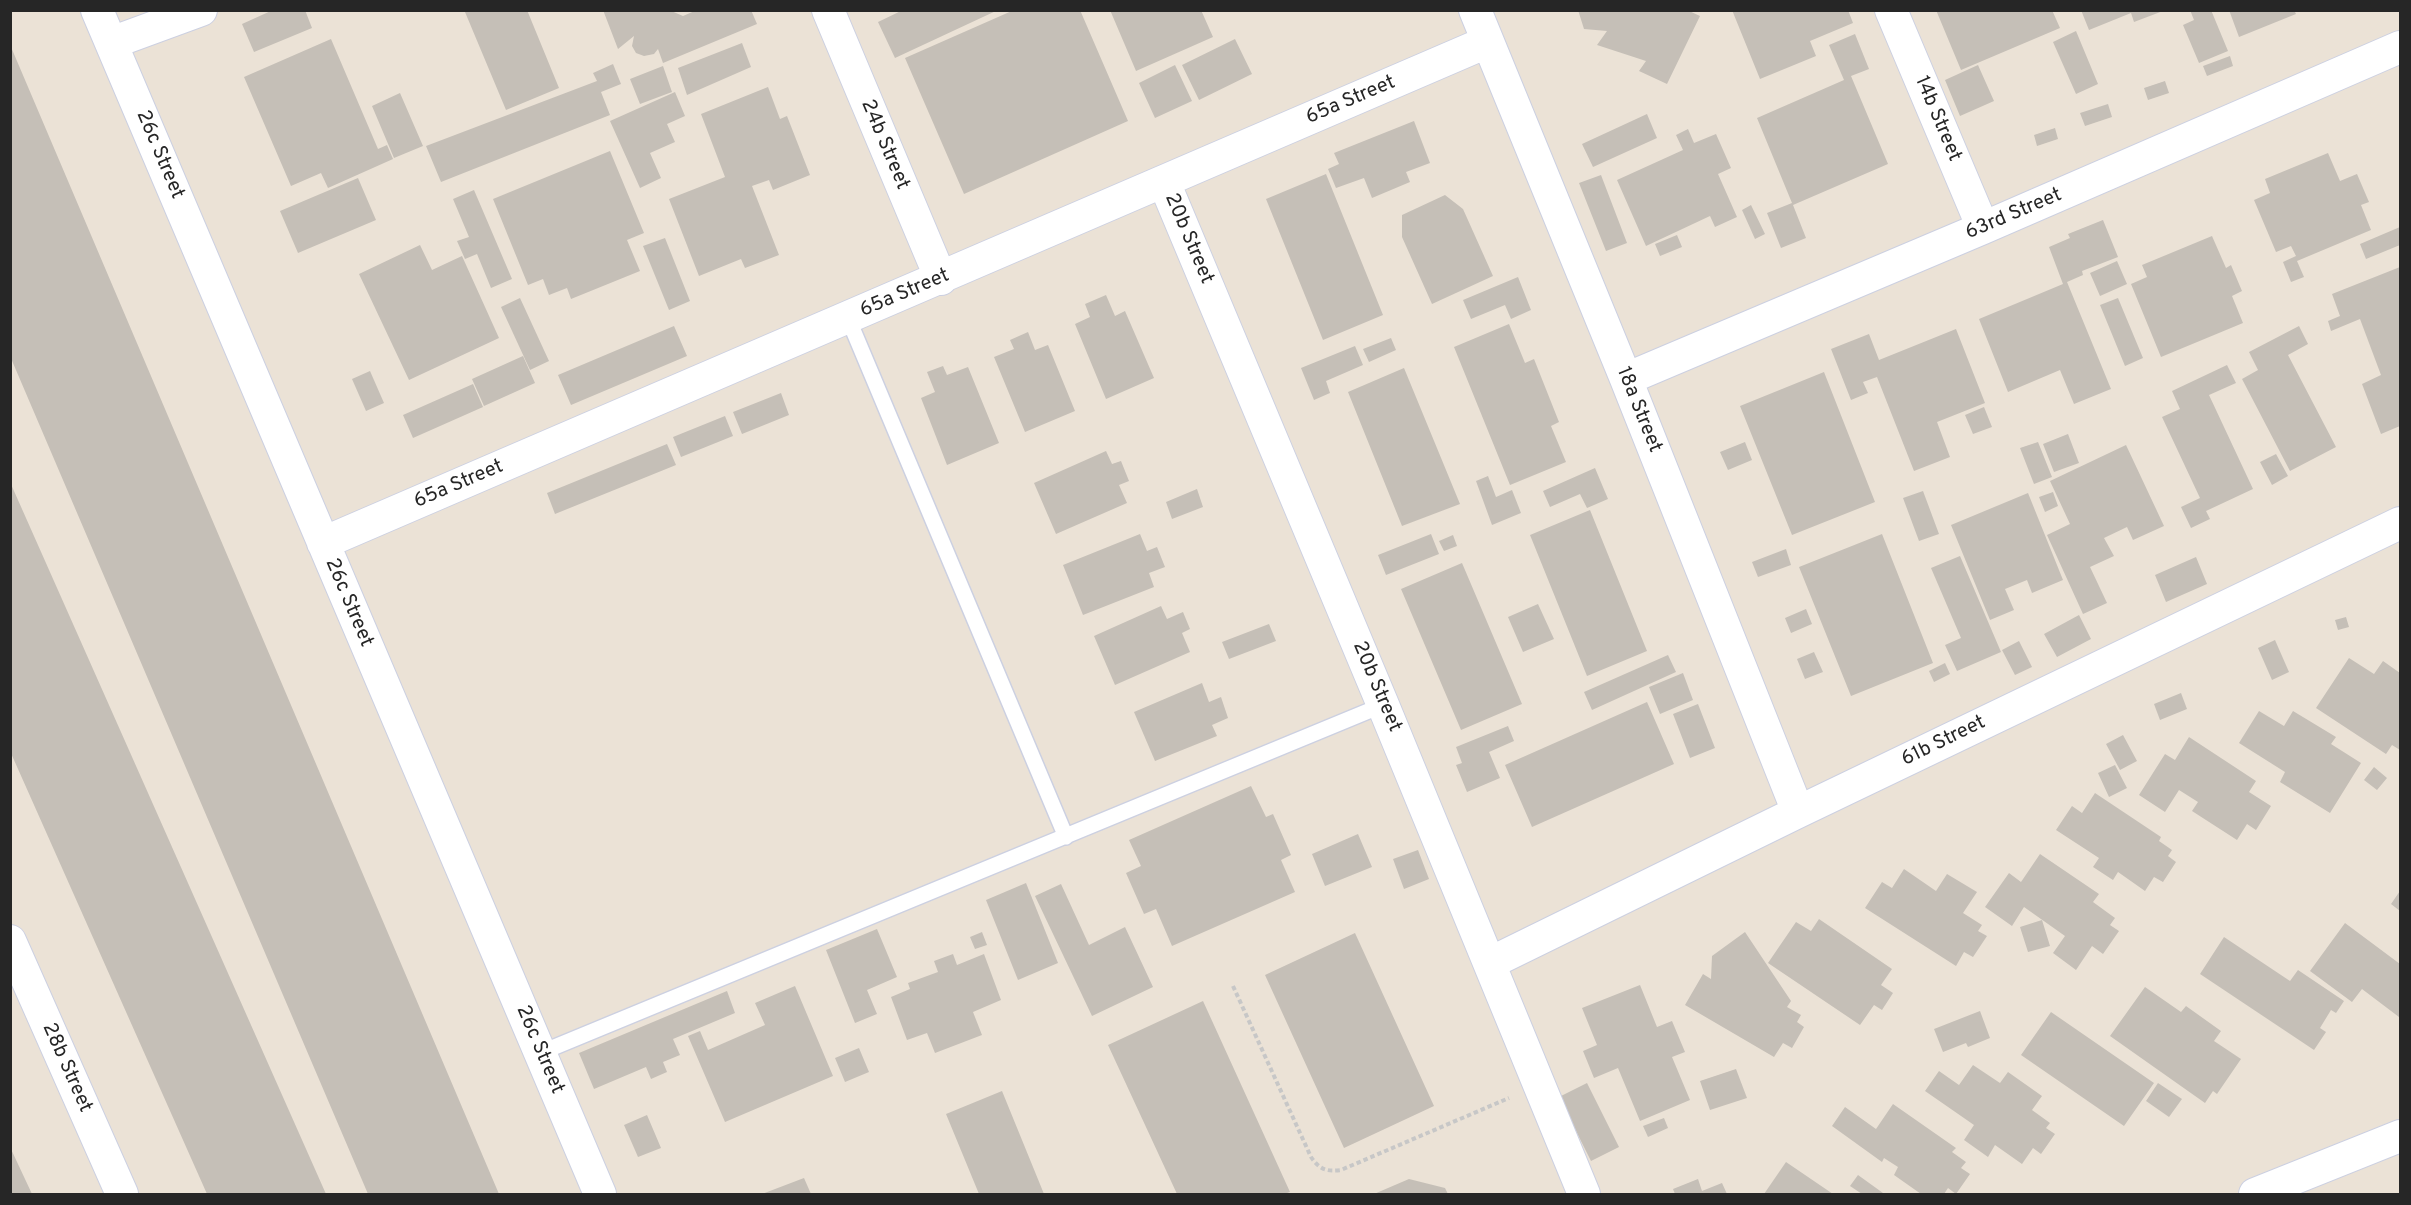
<!DOCTYPE html>
<html>
<head>
<meta charset="utf-8">
<style>
	body { margin:0 }
	#map { position:relative; width:2411px; height:1205px; overflow:hidden; background:#ebe2d6; font-family:Overpass,sans-serif }
	canvas { display:block }
	.frame { position:absolute; inset:0; border:12px solid #262626; pointer-events:none }
</style>
</head>
<body>
<div id="map">
<canvas width="2411" height="1205"></canvas>
<div class="frame"></div>
</div>
<script>
const context = document.querySelector('canvas').getContext('2d');
context.lineJoin = 'round';
function fillPath(path, color) {
  context.fillStyle = color;
  context.fill(path, 'evenodd');
}
function trace(path, color, width, dash) {
  context.strokeStyle = color;
  context.lineWidth = width;
  context.lineCap = dash ? 'butt' : 'round';
  context.setLineDash(dash || []);
  context.stroke(path);
}
function write(font, color, halo, rows, align = 'center') {
  context.font = font + ' Overpass,sans-serif';
  context.lineWidth = 6;
  context.setLineDash([]);
  context.textBaseline = 'middle';
  context.strokeStyle = halo;
  context.fillStyle = color;
  for (const [text, x, y, turn = 0] of rows) {
    context.save();
    context.translate(x, y);
    context.rotate((+turn || 0) * Math.PI / 180);
    context.textAlign = isNaN(turn) ? turn : align;
    if (halo) context.strokeText(text, 0, 0);
    context.fillText(text, 0, 0);
    context.restore();
  }
}
fillPath(new Path2D(`
	M 273,10 L 305,10 L 312,28 L 254,52 L 242,24 Z
	M 468,10 L 527,10 L 559,88 L 506,110 L 465,12 Z
	M 603,10 L 669,10 L 683,16 L 697,10 L 751,10 L 757,24 L 663,63 L 658,49 L 654,54 L 644,56 L 636,53 L 632,46 L 634,36 L 618,49 Z
	M 903,10 L 998,10 L 895,58 L 878,22 Z
	M 1014,10 L 1080,10 L 1128,121 L 964,194 L 905,58 Z
	M 1110,10 L 1201,10 L 1213,37 L 1136,71 Z
	M 1578,10 L 1687,10 L 1700,16 L 1667,84 L 1639,71 L 1646,61 L 1597,45 L 1607,31 L 1584,29 Z
	M 1732,10 L 1848,10 L 1853,23 L 1810,41 L 1816,56 L 1760,79 Z
	M 1936,10 L 2052,10 L 2060,28 L 1961,70 Z
	M 2081,10 L 2163,10 L 2163,11 L 2134,22 L 2131,13 L 2089,30 Z
	M 2190,10 L 2211,10 L 2228,51 L 2199,63 L 2183,25 L 2194,20 Z
	M 2229,10 L 2294,10 L 2296,14 L 2239,37 Z
	M 2076,31 L 2098,84 L 2076,94 L 2053,42 Z
	M 1855,34 L 1869,69 L 1851,76 L 1888,164 L 1793,205 L 1806,238 L 1781,248 L 1767,213 L 1792,203 L 1757,118 L 1844,80 L 1829,45 Z
	M 331,39 L 378,149 L 387,145 L 393,159 L 328,188 L 321,173 L 291,186 L 244,77 Z
	M 1235,39 L 1252,74 L 1199,100 L 1182,65 Z
	M 742,43 L 751,67 L 687,95 L 678,68 Z
	M 10,47 L 11,47 L 499,1194 L 368,1194 L 10,356 Z
	M 2230,56 L 2233,66 L 2207,76 L 2203,66 Z
	M 613,64 L 621,84 L 601,92 L 610,115 L 441,182 L 426,146 L 597,81 L 593,73 Z
	M 1175,65 L 1192,101 L 1155,118 L 1139,83 Z
	M 1978,65 L 1994,101 L 1960,116 L 1945,80 Z
	M 663,66 L 672,92 L 640,104 L 630,79 Z
	M 2165,81 L 2169,93 L 2148,100 L 2144,88 Z
	M 768,87 L 780,119 L 787,116 L 810,175 L 773,190 L 769,180 L 752,186 L 779,255 L 745,268 L 741,259 L 699,276 L 669,199 L 725,177 L 701,114 Z
	M 675,92 L 685,116 L 667,124 L 675,142 L 650,153 L 661,178 L 640,188 L 610,121 Z
	M 400,93 L 423,146 L 394,158 L 372,106 Z
	M 2108,104 L 2112,117 L 2085,126 L 2080,113 Z
	M 1647,114 L 1657,138 L 1593,167 L 1582,144 Z
	M 1414,121 L 1430,163 L 1406,172 L 1410,182 L 1372,198 L 1364,178 L 1336,188 L 1328,169 L 1339,164 L 1334,153 Z
	M 2055,128 L 2058,139 L 2037,146 L 2034,135 Z
	M 1688,129 L 1694,143 L 1716,134 L 1731,168 L 1718,174 L 1737,217 L 1715,227 L 1710,216 L 1646,246 L 1617,180 L 1683,150 L 1676,135 Z
	M 610,151 L 644,233 L 627,240 L 640,271 L 571,299 L 567,288 L 549,295 L 543,279 L 528,285 L 493,199 Z
	M 2328,153 L 2340,181 L 2357,174 L 2369,202 L 2361,205 L 2371,230 L 2297,261 L 2304,277 L 2291,282 L 2283,262 L 2296,256 L 2291,246 L 2276,252 L 2254,200 L 2270,193 L 2265,179 Z
	M 1326,174 L 1383,315 L 1323,340 L 1266,199 Z
	M 1601,175 L 1627,243 L 1606,251 L 1579,183 Z
	M 358,178 L 376,220 L 298,253 L 280,211 Z
	M 474,190 L 512,279 L 491,288 L 477,254 L 465,259 L 457,241 L 469,237 L 453,199 Z
	M 1445,195 L 1463,209 L 1493,276 L 1432,304 L 1402,237 L 1402,215 Z
	M 1751,205 L 1765,234 L 1755,239 L 1742,210 Z
	M 2103,220 L 2118,257 L 2082,271 L 2083,275 L 2067,282 L 2111,389 L 2074,404 L 2060,370 L 2008,392 L 1979,319 L 2063,284 L 2049,247 L 2070,238 L 2068,234 Z
	M 2400,227 L 2400,245 L 2366,259 L 2360,244 Z
	M 1677,235 L 1682,247 L 1660,256 L 1655,244 Z
	M 2212,236 L 2226,268 L 2231,265 L 2242,291 L 2232,296 L 2243,323 L 2161,357 L 2131,284 L 2147,277 L 2142,265 Z
	M 665,238 L 690,301 L 669,310 L 643,246 Z
	M 420,245 L 432,270 L 462,256 L 499,338 L 409,380 L 359,274 Z
	M 2117,261 L 2127,284 L 2100,296 L 2090,273 Z
	M 2400,267 L 2400,426 L 2381,434 L 2362,384 L 2381,375 L 2360,319 L 2331,331 L 2328,321 L 2340,316 L 2332,294 Z
	M 1518,277 L 1531,310 L 1511,319 L 1505,305 L 1471,319 L 1463,300 Z
	M 1106,295 L 1115,316 L 1125,311 L 1154,378 L 1106,399 L 1075,324 L 1090,317 L 1085,304 Z
	M 520,298 L 549,361 L 530,370 L 501,307 Z
	M 2118,298 L 2143,358 L 2125,366 L 2100,305 Z
	M 1509,324 L 1525,363 L 1534,359 L 1559,422 L 1551,426 L 1566,462 L 1510,485 L 1454,347 Z
	M 674,326 L 687,356 L 571,405 L 558,375 Z
	M 2299,326 L 2308,344 L 2288,355 L 2336,447 L 2290,471 L 2242,379 L 2258,370 L 2249,352 Z
	M 1956,329 L 1985,403 L 1937,422 L 1950,457 L 1914,471 L 1877,377 L 1863,382 L 1868,393 L 1851,400 L 1831,349 L 1869,334 L 1879,360 Z
	M 1028,332 L 1035,350 L 1048,345 L 1075,411 L 1025,432 L 994,357 L 1014,349 L 1010,340 Z
	M 1391,338 L 1396,350 L 1369,362 L 1363,349 Z
	M 1355,346 L 1363,365 L 1326,381 L 1330,393 L 1314,400 L 1301,368 Z
	M 523,356 L 535,383 L 484,406 L 472,379 Z
	M 2227,365 L 2236,383 L 2209,395 L 2253,489 L 2206,511 L 2210,519 L 2191,528 L 2181,507 L 2200,498 L 2162,417 L 2180,409 L 2172,391 Z
	M 943,366 L 947,375 L 968,367 L 999,443 L 947,465 L 921,398 L 935,392 L 927,372 Z
	M 1404,368 L 1460,504 L 1402,526 L 1348,392 Z
	M 370,371 L 384,403 L 366,411 L 352,379 Z
	M 1824,372 L 1875,502 L 1792,535 L 1740,406 Z
	M 473,384 L 483,407 L 413,438 L 403,415 Z
	M 781,393 L 789,415 L 742,434 L 733,412 Z
	M 1984,407 L 1992,427 L 1973,434 L 1965,415 Z
	M 725,416 L 733,436 L 681,457 L 673,437 Z
	M 2068,434 L 2079,463 L 2054,472 L 2043,444 Z
	M 1745,442 L 1752,460 L 1728,470 L 1720,452 Z
	M 2038,442 L 2052,477 L 2034,484 L 2020,448 Z
	M 667,444 L 676,465 L 555,514 L 547,493 Z
	M 2126,445 L 2164,526 L 2133,540 L 2127,527 L 2104,538 L 2114,556 L 2090,567 L 2107,603 L 2083,614 L 2047,535 L 2070,524 L 2050,481 Z
	M 1106,451 L 1112,464 L 1121,461 L 1129,481 L 1119,485 L 1127,503 L 1056,534 L 1034,483 Z
	M 2276,454 L 2288,476 L 2272,485 L 2260,462 Z
	M 1595,468 L 1608,499 L 1587,508 L 1580,494 L 1550,507 L 1543,491 Z
	M 1488,476 L 1496,497 L 1512,490 L 1521,513 L 1492,525 L 1476,481 Z
	M 10,482 L 326,1194 L 207,1194 L 10,751 Z
	M 1197,489 L 1203,507 L 1172,519 L 1166,502 Z
	M 1923,491 L 1939,534 L 1919,541 L 1903,498 Z
	M 2053,492 L 2058,506 L 2045,512 L 2039,497 Z
	M 2028,493 L 2063,580 L 2032,593 L 2027,580 L 2005,589 L 2014,610 L 1990,620 L 1951,525 Z
	M 1590,510 L 1647,651 L 1587,676 L 1530,535 Z
	M 1140,534 L 1147,551 L 1157,547 L 1165,567 L 1149,573 L 1154,587 L 1083,615 L 1063,565 Z
	M 1431,534 L 1439,554 L 1386,575 L 1378,555 Z
	M 1882,534 L 1933,663 L 1851,696 L 1799,567 Z
	M 1453,535 L 1457,546 L 1444,551 L 1439,541 Z
	M 1786,549 L 1791,565 L 1758,577 L 1752,562 Z
	M 1960,556 L 2001,652 L 1957,671 L 1945,645 L 1961,638 L 1931,568 Z
	M 2196,557 L 2207,584 L 2166,602 L 2155,575 Z
	M 1462,563 L 1522,704 L 1461,730 L 1401,589 Z
	M 1538,604 L 1554,639 L 1523,652 L 1508,617 Z
	M 1161,606 L 1167,619 L 1183,612 L 1190,629 L 1182,633 L 1190,652 L 1115,685 L 1094,636 Z
	M 1806,609 L 1812,624 L 1791,633 L 1785,618 Z
	M 2079,615 L 2091,639 L 2057,657 L 2044,634 Z
	M 2346,617 L 2349,627 L 2338,630 L 2335,620 Z
	M 1269,624 L 1276,641 L 1229,659 L 1222,642 Z
	M 2275,640 L 2289,672 L 2272,680 L 2258,648 Z
	M 2019,641 L 2032,667 L 2015,675 L 2002,650 Z
	M 1814,652 L 1823,672 L 1805,679 L 1797,659 Z
	M 1668,655 L 1676,672 L 1592,710 L 1584,692 Z
	M 2349,658 L 2374,674 L 2383,661 L 2400,673 L 2400,750 L 2392,745 L 2386,754 L 2316,708 Z
	M 1945,663 L 1950,674 L 1934,682 L 1929,671 Z
	M 1683,673 L 1693,700 L 1660,714 L 1649,687 Z
	M 1202,683 L 1209,702 L 1221,697 L 1228,718 L 1212,725 L 1217,736 L 1155,761 L 1134,712 Z
	M 2181,693 L 2187,709 L 2160,720 L 2154,704 Z
	M 1647,702 L 1674,764 L 1532,827 L 1505,765 Z
	M 1698,704 L 1715,748 L 1690,758 L 1673,714 Z
	M 2259,711 L 2284,726 L 2293,711 L 2336,737 L 2331,744 L 2361,763 L 2330,813 L 2280,782 L 2285,772 L 2239,743 Z
	M 1508,726 L 1514,741 L 1489,752 L 1500,778 L 1467,792 L 1456,765 L 1462,763 L 1456,747 Z
	M 2123,735 L 2137,761 L 2120,770 L 2106,744 Z
	M 2189,737 L 2256,781 L 2249,792 L 2271,806 L 2256,830 L 2247,824 L 2237,840 L 2192,811 L 2198,802 L 2179,790 L 2165,812 L 2139,795 L 2165,754 L 2175,760 Z
	M 2115,765 L 2127,788 L 2109,797 L 2098,773 Z
	M 2374,767 L 2387,778 L 2377,790 L 2364,780 Z
	M 1251,786 L 1266,817 L 1273,814 L 1291,855 L 1281,860 L 1295,892 L 1172,946 L 1156,909 L 1144,914 L 1126,873 L 1141,866 L 1129,840 Z
	M 2095,793 L 2161,837 L 2159,841 L 2172,850 L 2168,856 L 2176,862 L 2163,882 L 2154,877 L 2145,891 L 2118,872 L 2113,880 L 2093,867 L 2099,858 L 2056,830 L 2072,806 L 2082,813 Z
	M 1358,834 L 1372,867 L 1325,886 L 1312,854 Z
	M 1418,850 L 1429,879 L 1404,889 L 1393,859 Z
	M 2040,854 L 2099,894 L 2093,902 L 2115,918 L 2110,925 L 2119,931 L 2103,954 L 2092,946 L 2076,970 L 2053,953 L 2065,936 L 2024,907 L 2012,926 L 1985,907 L 2009,873 L 2021,882 Z
	M 1904,869 L 1936,891 L 1947,874 L 1977,892 L 1963,913 L 1982,925 L 1978,931 L 1987,936 L 1973,957 L 1964,952 L 1956,966 L 1865,908 L 1882,882 L 1892,888 Z
	M 1026,883 L 1058,963 L 1018,980 L 986,900 Z
	M 1061,884 L 1089,945 L 1125,927 L 1153,987 L 1092,1016 L 1035,896 Z
	M 2400,891 L 2400,911 L 2391,904 Z
	M 1819,919 L 1892,969 L 1881,985 L 1893,993 L 1882,1010 L 1874,1005 L 1860,1025 L 1768,963 L 1796,922 L 1811,931 Z
	M 2042,920 L 2050,946 L 2028,952 L 2020,927 Z
	M 2345,923 L 2400,964 L 2400,1014 L 2399,1017 L 2362,989 L 2352,1002 L 2310,971 Z
	M 877,929 L 897,977 L 867,990 L 877,1014 L 855,1023 L 826,950 Z
	M 982,932 L 987,945 L 975,949 L 970,937 Z
	M 1745,932 L 1791,1001 L 1787,1007 L 1801,1015 L 1797,1022 L 1804,1027 L 1792,1048 L 1783,1043 L 1774,1057 L 1685,1005 L 1703,974 L 1711,979 L 1712,956 Z
	M 1355,933 L 1434,1106 L 1344,1148 L 1265,975 Z
	M 2224,937 L 2290,981 L 2298,970 L 2344,1001 L 2336,1013 L 2331,1010 L 2320,1028 L 2326,1032 L 2314,1050 L 2200,974 Z
	M 953,954 L 957,965 L 984,954 L 1001,1000 L 973,1012 L 982,1035 L 935,1053 L 927,1033 L 907,1040 L 891,997 L 910,989 L 908,983 L 938,972 L 934,961 Z
	M 1640,985 L 1657,1027 L 1672,1021 L 1685,1052 L 1672,1057 L 1690,1100 L 1640,1121 L 1618,1068 L 1594,1078 L 1583,1051 L 1597,1045 L 1582,1008 Z
	M 795,986 L 833,1076 L 725,1122 L 688,1036 L 700,1031 L 708,1050 L 765,1025 L 755,1003 Z
	M 2145,987 L 2181,1012 L 2186,1006 L 2221,1031 L 2214,1041 L 2241,1059 L 2217,1094 L 2213,1091 L 2205,1103 L 2110,1036 Z
	M 727,991 L 735,1013 L 673,1039 L 680,1055 L 663,1062 L 667,1072 L 651,1079 L 646,1067 L 594,1089 L 579,1053 Z
	M 1203,1001 L 1290,1192 L 1284,1194 L 1177,1194 L 1108,1045 Z
	M 1980,1011 L 1990,1038 L 1968,1047 L 1966,1043 L 1943,1052 L 1934,1029 Z
	M 2051,1012 L 2154,1083 L 2124,1126 L 2021,1055 Z
	M 859,1048 L 869,1072 L 845,1082 L 835,1058 Z
	M 1973,1065 L 2000,1083 L 2008,1072 L 2042,1096 L 2032,1110 L 2050,1123 L 2046,1128 L 2055,1134 L 2041,1154 L 2033,1148 L 2022,1164 L 1995,1145 L 1988,1157 L 1964,1140 L 1974,1125 L 1925,1091 L 1939,1071 L 1959,1085 Z
	M 1736,1069 L 1747,1098 L 1710,1110 L 1700,1081 Z
	M 1587,1083 L 1619,1147 L 1591,1161 L 1559,1097 Z
	M 2158,1083 L 2182,1099 L 2169,1117 L 2146,1101 Z
	M 1002,1091 L 1044,1194 L 979,1194 L 946,1114 Z
	M 1893,1104 L 1956,1148 L 1952,1152 L 1966,1162 L 1961,1168 L 1970,1174 L 1956,1194 L 1948,1188 L 1944,1194 L 1921,1194 L 1894,1175 L 1898,1167 L 1884,1158 L 1882,1162 L 1832,1126 L 1845,1107 L 1876,1129 Z
	M 647,1115 L 661,1148 L 638,1157 L 624,1125 Z
	M 1664,1118 L 1668,1128 L 1648,1137 L 1643,1126 Z
	M 10,1147 L 32,1194 L 10,1194 Z
	M 1786,1162 L 1833,1194 L 1764,1194 Z
	M 1858,1175 L 1883,1193 L 1882,1194 L 1862,1194 L 1850,1186 Z
	M 804,1178 L 811,1194 L 762,1194 Z
	M 1409,1179 L 1445,1188 L 1448,1194 L 1374,1194 Z
	M 1698,1179 L 1702,1191 L 1722,1183 L 1727,1194 L 1675,1194 L 1673,1189 Z`), '#c5bfb7');
const service = new Path2D(`
	M 848,318 L 1066,837
	M 540,1053 L 1383,705`);
const minor = new Path2D(`
	M 97,10 L 600,1194
	M 828,10 L 941,279
	M 1475,10 L 1626,379 L 1798,812
	M 1891,10 L 1983,228
	M 111,43 L 201,10
	M 1164,182 L 1383,705 L 1584,1194
	M 1626,379 L 1983,228 L 2400,47
	M 323,543 L 1487,42
	M 10,941 L 122,1194
	M 1490,963 L 1798,812 L 2400,523
	M 2255,1194 L 2400,1136`);
trace(service, '#ccd0e1', 18);
trace(minor, '#ccd0e1', 34);
trace(new Path2D(`
	M 1233,986 L 1311,1157 C 1319,1169 1326,1172 1341,1170 L 1509,1098`), '#c7c7c7', 4, [4.5, 3]);
trace(service, '#fff', 15);
trace(minor, '#fff', 32);
write('20px', '#262626', '#fff', [
	["65a Street",1351,101,-23],
	["14b Street",1937,119,67],
	["24b Street",884,145,67],
	["26c Street",159,155,67],
	["63rd Street",2014,215,-23],
	["20b Street",1188,239,67],
	["65a Street",905,294,-23],
	["18a Street",1638,410,68],
	["65a Street",459,485,-23],
	["26c Street",348,603,67],
	["20b Street",1376,687,67],
	["61b Street",1944,742,-26],
	["26c Street",539,1050,67],
	["28b Street",66,1068,66]
]);
</script>
</body>
</html>
